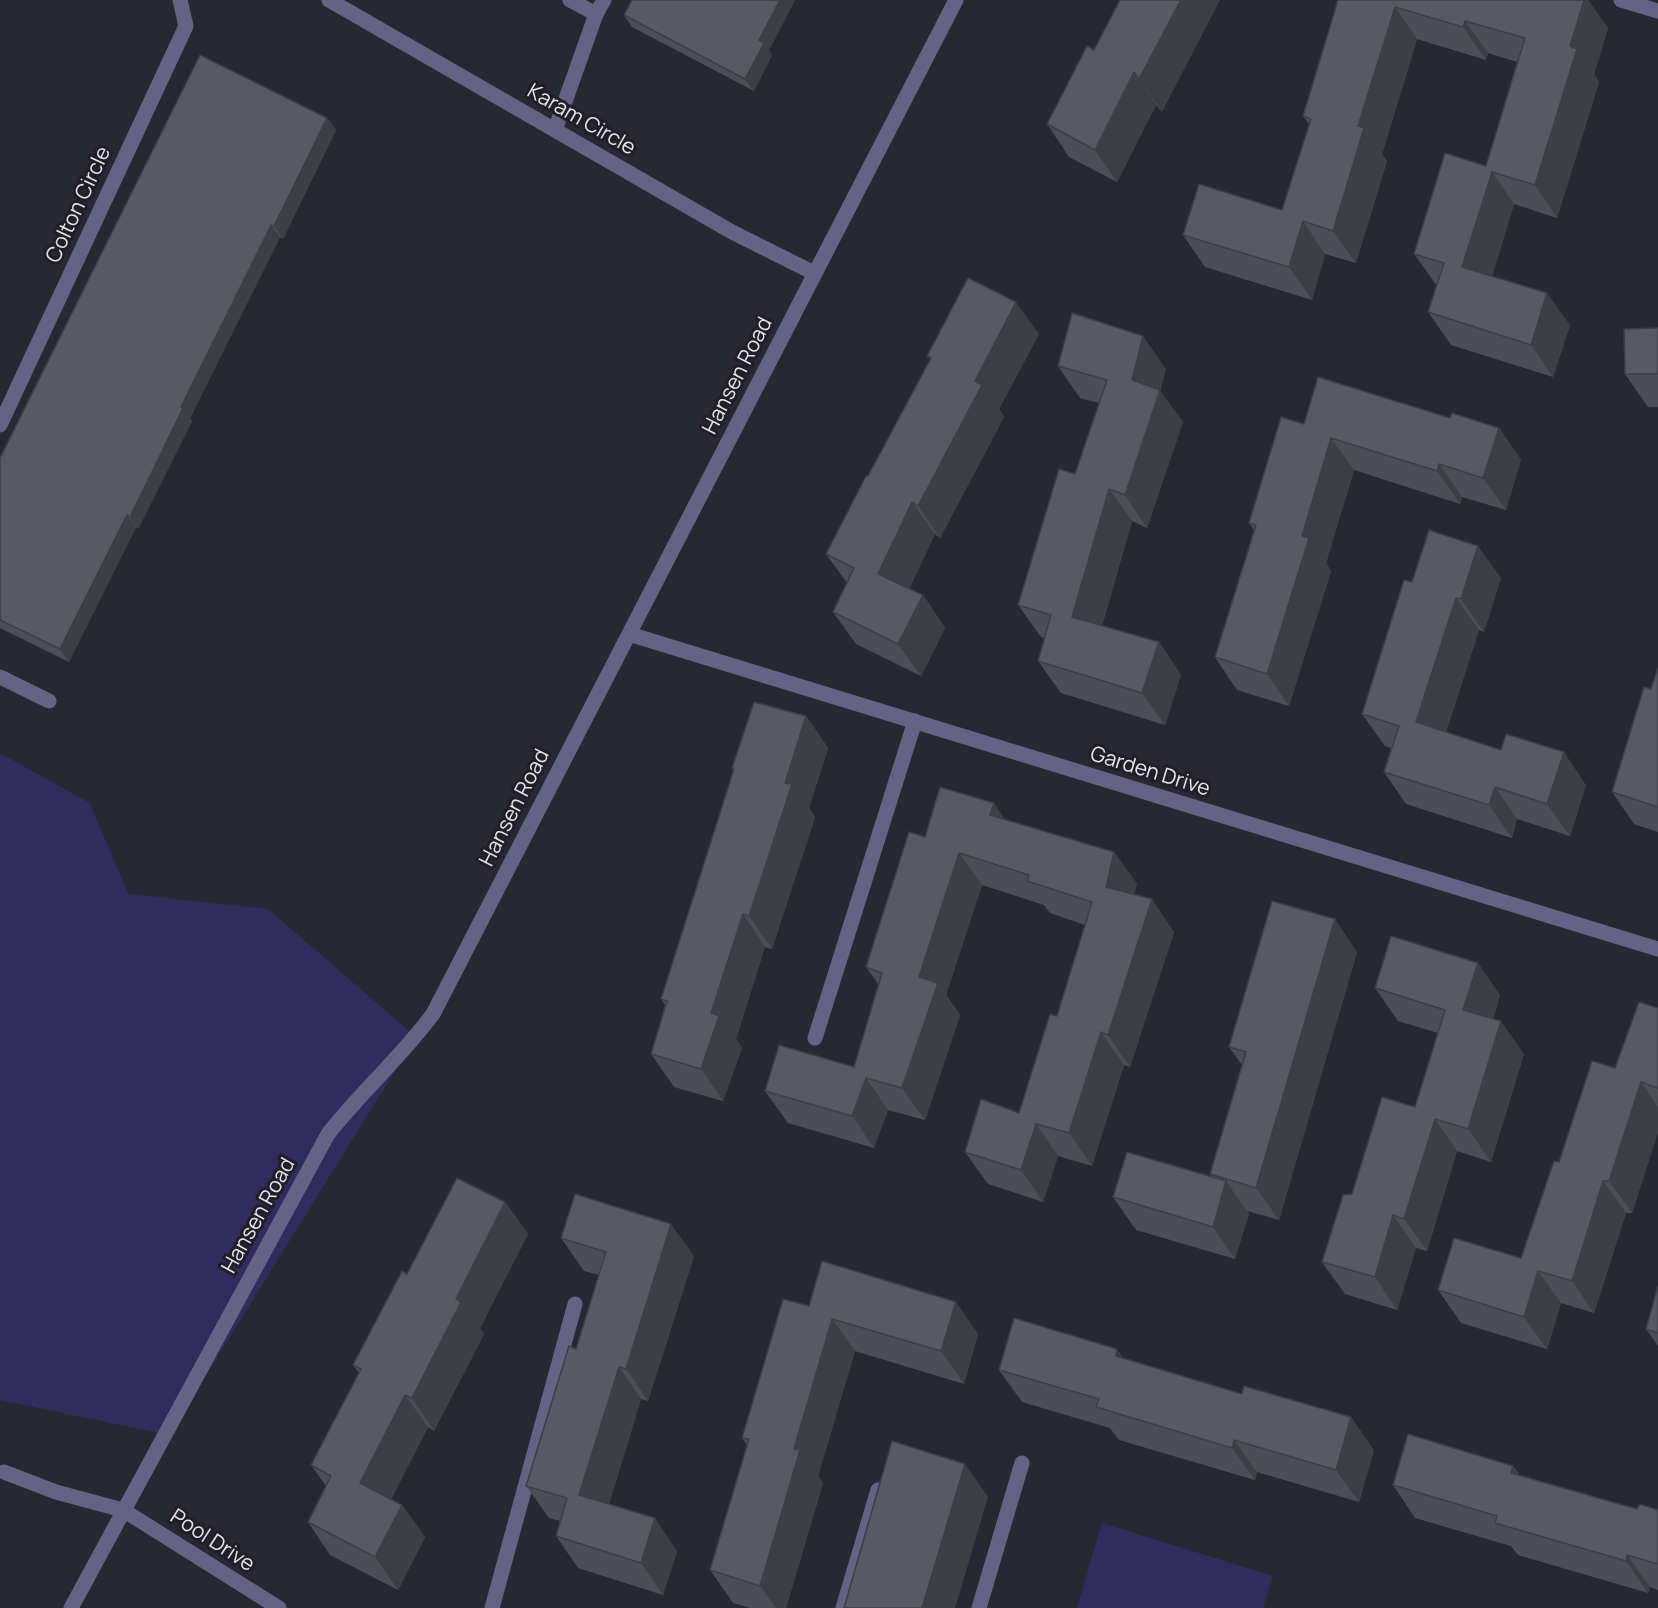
<!DOCTYPE html>
<html>
<head>
<meta charset="utf-8">
<style>
	body { margin:0 }
	canvas { display:block; background:#282833 }
</style>
</head>
<body>
<canvas width="1658" height="1608"></canvas>
<script>
const context = document.querySelector('canvas').getContext('2d');
context.lineJoin = 'round';
function fillPath(path, color) {
  context.fillStyle = color;
  context.fill(path, 'evenodd');
}
function trace(path, color, width, dash) {
  context.strokeStyle = color;
  context.lineWidth = width;
  context.lineCap = dash ? 'butt' : 'round';
  context.setLineDash(dash || []);
  context.stroke(path);
}
function write(font, color, halo, rows, align = 'center') {
  context.font = font + ' Manrope,sans-serif';
  context.lineWidth = 6;
  context.setLineDash([]);
  context.textBaseline = 'middle';
  context.strokeStyle = halo;
  context.fillStyle = color;
  for (const [text, x, y, turn = 0] of rows) {
    context.save();
    context.translate(x, y);
    context.rotate((+turn || 0) * Math.PI / 180);
    context.textAlign = isNaN(turn) ? turn : align;
    if (halo) context.strokeText(text, 0, 0);
    context.fillText(text, 0, 0);
    context.restore();
  }
}
fillPath(new Path2D(`
	M 0,753 L 90,803 L 128,894 L 268,909 L 416,1037 L 169,1435 L 0,1400 Z
	M 1102,1523 L 1273,1576 L 1263,1608 L 1077,1608 Z`), '#322b5d');
trace(new Path2D(`
	M 596,14 L 604,0
	M 815,1038 L 915,721
	M 4,1472 L 56,1492 L 123,1510
	M 492,1608 L 575,1304
	M 843,1608 L 878,1490
	M 979,1608 L 1022,1463`), '#656385', 15);
trace(new Path2D(`
	M 329,0 L 732,232 L 814,273
	M 1621,0 L 1658,11
	M 555,130 L 596,14 L 570,0
	M 0,425 L 186,26 L 180,0
	M 629,634 L 1658,949
	M 0,677 L 49,701
	M 123,1510 L 279,1608
	M 71,1608 L 328,1134 C 361,1092 401,1057 433,1014 L 956,0`), '#656385', 15);
fillPath(new Path2D(`
	M 632,0 L 795,0 L 769,50 L 772,55 L 754,91 L 632,27 L 624,15 Z
	M 1120,0 L 1162,112 L 1156,105 L 1117,182 L 1069,157 L 1047,124 L 1094,50 Z
	M 1338,0 L 1588,0 L 1608,28 L 1594,74 L 1599,82 L 1557,218 L 1514,204 L 1492,276 L 1570,325 L 1553,377 L 1451,345 L 1428,312 L 1437,286 L 1414,254 L 1486,166 L 1517,62 L 1488,53 L 1486,60 L 1417,39 L 1382,154 L 1387,161 L 1356,263 L 1325,254 L 1312,300 L 1205,267 L 1183,235 L 1282,210 L 1309,124 L 1303,116 Z
	M 327,118 L 336,130 L 283,239 L 280,237 L 190,418 L 192,421 L 138,529 L 136,527 L 69,662 L 0,628 L 0,458 Z
	M 1658,328 L 1658,407 L 1648,407 L 1625,374 Z
	M 1039,334 L 999,409 L 1004,417 L 940,538 L 935,534 L 909,589 L 923,595 L 945,628 L 921,676 L 856,644 L 833,612 L 847,583 L 826,554 L 930,360 L 927,356 Z
	M 1058,366 L 1166,369 L 1160,391 L 1183,422 L 1147,528 L 1132,521 L 1102,626 L 1159,642 L 1181,675 L 1165,725 L 1061,693 L 1038,661 L 1044,638 L 1041,637 L 1018,605 L 1075,474 L 1099,403 L 1080,398 Z
	M 1450,418 L 1499,428 L 1521,460 L 1506,510 L 1462,497 L 1460,504 L 1354,470 L 1326,563 L 1331,571 L 1289,706 L 1237,690 L 1215,657 L 1254,530 L 1249,523 L 1304,424 Z
	M 1501,578 L 1484,632 L 1479,630 L 1446,732 L 1586,785 L 1570,836 L 1517,819 L 1512,838 L 1406,804 L 1384,772 L 1391,748 L 1385,746 L 1362,714 L 1412,582 Z
	M 1658,668 L 1658,832 L 1634,824 L 1612,792 L 1651,689 Z
	M 806,716 L 828,748 L 809,808 L 815,817 L 772,949 L 765,947 L 736,1039 L 742,1048 L 723,1101 L 674,1087 L 651,1054 L 665,1005 L 661,999 L 734,771 L 732,768 Z
	M 1005,820 L 1114,852 L 1137,884 L 1134,894 L 1174,932 L 1130,1067 L 1124,1065 L 1092,1166 L 1058,1156 L 1043,1202 L 988,1184 L 965,1152 L 1019,1113 L 1057,1016 L 1085,925 L 1050,913 L 1044,905 L 982,885 L 946,995 L 960,1015 L 925,1120 L 888,1110 L 874,1148 L 788,1123 L 765,1091 L 854,1067 L 879,985 L 866,967 L 925,837 Z
	M 1357,952 L 1279,1220 L 1247,1211 L 1249,1214 L 1235,1259 L 1136,1230 L 1113,1197 L 1212,1177 L 1210,1174 L 1242,1065 L 1229,1047 Z
	M 1375,988 L 1500,995 L 1493,1019 L 1524,1054 L 1491,1162 L 1457,1151 L 1427,1251 L 1416,1248 L 1397,1310 L 1345,1294 L 1322,1262 L 1352,1194 L 1415,1107 L 1438,1033 L 1398,1021 Z
	M 1658,1008 L 1658,1132 L 1632,1213 L 1626,1213 L 1594,1313 L 1561,1303 L 1547,1349 L 1461,1323 L 1438,1290 L 1521,1258 L 1615,1068 Z
	M 505,1202 L 528,1234 L 480,1328 L 484,1334 L 434,1431 L 428,1427 L 391,1499 L 402,1505 L 425,1537 L 398,1590 L 330,1555 L 308,1522 L 326,1486 L 311,1465 L 359,1373 L 353,1365 L 407,1274 Z
	M 561,1238 L 694,1256 L 648,1401 L 641,1399 L 609,1504 L 677,1551 L 663,1595 L 578,1568 L 556,1536 L 560,1521 L 549,1518 L 526,1486 L 576,1349 L 599,1275 L 584,1271 Z
	M 1658,1285 L 1658,1346 L 1646,1329 Z
	M 809,1306 L 978,1334 L 964,1384 L 855,1351 L 818,1476 L 823,1483 L 786,1608 L 750,1608 L 733,1603 L 710,1570 L 747,1445 L 742,1438 Z
	M 1124,1359 L 1374,1450 L 1359,1502 L 1257,1472 L 1255,1480 L 1119,1440 L 1110,1428 L 1022,1402 L 999,1370 Z
	M 1513,1466 L 1520,1475 L 1637,1509 L 1658,1510 L 1658,1590 L 1650,1587 L 1648,1593 L 1518,1555 L 1511,1546 L 1415,1518 L 1393,1485 Z`), '#4d4d57');
fillPath(new Path2D(`
	M 780,0 L 795,0 L 769,50 L 772,55 L 754,91 L 745,79 L 759,40 Z
	M 1181,0 L 1220,0 L 1162,112 L 1139,79 Z
	M 1584,0 L 1588,0 L 1608,28 L 1594,74 L 1599,82 L 1557,218 L 1535,185 L 1570,46 Z
	M 1395,7 L 1417,39 L 1382,154 L 1387,161 L 1356,263 L 1333,231 L 1358,126 Z
	M 1465,21 L 1488,53 L 1486,60 L 1463,27 Z
	M 1134,72 L 1156,105 L 1117,182 L 1095,150 Z
	M 327,118 L 336,130 L 283,239 L 274,226 Z
	M 1492,172 L 1514,204 L 1485,299 L 1462,267 Z
	M 1303,221 L 1325,254 L 1312,300 L 1289,267 Z
	M 271,225 L 280,237 L 190,418 L 192,421 L 138,529 L 130,517 L 181,407 Z
	M 1547,293 L 1570,325 L 1553,377 L 1531,345 Z
	M 1016,302 L 1039,334 L 999,409 L 1004,417 L 940,538 L 918,506 L 975,381 Z
	M 1143,336 L 1166,369 L 1160,391 L 1183,422 L 1147,528 L 1125,495 L 1132,380 Z
	M 1499,428 L 1521,460 L 1506,510 L 1483,478 Z
	M 1331,438 L 1354,470 L 1326,563 L 1331,571 L 1289,706 L 1267,674 L 1302,536 Z
	M 1439,464 L 1462,497 L 1460,504 L 1437,471 Z
	M 1109,489 L 1132,521 L 1095,649 L 1072,617 Z
	M 912,502 L 935,534 L 901,606 L 878,574 Z
	M 127,515 L 136,527 L 69,662 L 60,649 Z
	M 1478,546 L 1501,578 L 1484,632 L 1461,599 Z
	M 923,595 L 945,628 L 921,676 L 898,644 Z
	M 1456,598 L 1479,630 L 1438,755 L 1416,722 Z
	M 1159,642 L 1181,675 L 1165,725 L 1142,693 Z
	M 806,716 L 828,748 L 809,808 L 815,817 L 772,949 L 749,916 L 785,783 Z
	M 1564,752 L 1586,785 L 1570,836 L 1547,804 Z
	M 1495,787 L 1517,819 L 1512,838 L 1489,805 Z
	M 994,803 L 1016,836 L 990,815 Z
	M 1114,852 L 1137,884 L 1128,919 L 1106,887 Z
	M 959,853 L 982,885 L 946,995 L 960,1015 L 925,1120 L 902,1088 L 919,977 Z
	M 1152,899 L 1174,932 L 1130,1067 L 1108,1035 Z
	M 743,914 L 765,947 L 736,1039 L 742,1048 L 723,1101 L 701,1069 L 711,1013 Z
	M 1335,919 L 1357,952 L 1279,1220 L 1256,1188 Z
	M 1478,963 L 1500,995 L 1486,1042 L 1463,1010 Z
	M 1501,1021 L 1524,1054 L 1491,1162 L 1468,1129 Z
	M 1101,1032 L 1124,1065 L 1092,1166 L 1069,1133 Z
	M 866,1078 L 888,1110 L 874,1148 L 852,1116 Z
	M 1641,1082 L 1658,1107 L 1658,1132 L 1632,1213 L 1609,1181 Z
	M 1435,1119 L 1457,1151 L 1427,1251 L 1404,1219 Z
	M 1036,1124 L 1058,1156 L 1043,1202 L 1021,1170 Z
	M 1226,1181 L 1249,1214 L 1235,1259 L 1213,1227 Z
	M 1603,1181 L 1626,1213 L 1594,1313 L 1572,1281 Z
	M 505,1202 L 528,1234 L 480,1328 L 484,1334 L 434,1431 L 412,1398 L 456,1299 Z
	M 1393,1215 L 1416,1248 L 1397,1310 L 1375,1277 Z
	M 671,1224 L 694,1256 L 648,1401 L 626,1369 Z
	M 1538,1271 L 1561,1303 L 1547,1349 L 1524,1317 Z
	M 956,1302 L 978,1334 L 964,1384 L 941,1351 Z
	M 832,1319 L 855,1351 L 818,1476 L 823,1483 L 786,1608 L 776,1608 L 760,1586 L 794,1449 Z
	M 1117,1349 L 1140,1381 L 1116,1356 Z
	M 619,1367 L 641,1399 L 602,1527 L 579,1495 Z
	M 405,1395 L 428,1427 L 383,1516 L 360,1483 Z
	M 1351,1417 L 1374,1450 L 1359,1502 L 1336,1470 Z
	M 1234,1440 L 1257,1472 L 1255,1480 L 1232,1448 Z
	M 965,1464 L 988,1497 L 955,1608 L 922,1608 Z
	M 1513,1466 L 1536,1498 L 1511,1473 Z
	M 402,1505 L 425,1537 L 398,1590 L 375,1557 Z
	M 655,1518 L 677,1551 L 663,1595 L 641,1563 Z
	M 1627,1555 L 1650,1587 L 1648,1593 L 1626,1561 Z`), '#3e3e47');
const building = new Path2D(`
	M 632,0 L 780,0 L 759,40 L 764,43 L 745,79 L 624,15 Z
	M 1120,0 L 1181,0 L 1139,79 L 1134,72 L 1095,150 L 1047,124 L 1087,46 L 1094,50 Z
	M 1338,0 L 1584,0 L 1570,46 L 1577,49 L 1535,185 L 1492,172 L 1462,267 L 1547,293 L 1531,345 L 1428,312 L 1444,263 L 1414,254 L 1445,153 L 1486,166 L 1525,38 L 1465,21 L 1463,27 L 1395,7 L 1358,126 L 1364,128 L 1333,231 L 1303,221 L 1289,267 L 1183,235 L 1199,184 L 1282,210 L 1311,119 L 1303,116 Z
	M 200,55 L 327,118 L 274,226 L 271,225 L 181,407 L 183,408 L 130,517 L 127,515 L 60,649 L 0,620 L 0,458 Z
	M 968,278 L 1016,302 L 975,381 L 982,385 L 918,506 L 912,502 L 878,574 L 923,595 L 898,644 L 833,612 L 854,568 L 826,554 L 866,476 L 868,476 L 931,358 L 927,356 Z
	M 1072,313 L 1143,336 L 1132,380 L 1160,390 L 1125,495 L 1109,489 L 1072,617 L 1159,642 L 1142,693 L 1038,661 L 1051,615 L 1018,605 L 1059,469 L 1075,474 L 1107,380 L 1058,366 Z
	M 1658,328 L 1658,374 L 1625,374 L 1624,329 Z
	M 1318,377 L 1450,418 L 1452,413 L 1499,428 L 1483,478 L 1439,464 L 1437,471 L 1331,438 L 1302,536 L 1309,538 L 1267,674 L 1215,657 L 1256,525 L 1249,523 L 1281,417 L 1304,424 Z
	M 1429,530 L 1478,546 L 1461,599 L 1456,598 L 1416,722 L 1501,750 L 1506,734 L 1564,752 L 1547,804 L 1495,787 L 1489,805 L 1384,772 L 1399,726 L 1362,714 L 1404,580 L 1412,582 Z
	M 1658,668 L 1658,807 L 1612,792 L 1644,687 L 1651,689 Z
	M 754,702 L 806,716 L 785,783 L 792,784 L 749,916 L 743,914 L 711,1013 L 719,1016 L 701,1069 L 651,1054 L 667,1001 L 661,999 L 734,769 L 732,768 Z
	M 940,787 L 994,803 L 990,815 L 1114,852 L 1106,887 L 1152,899 L 1108,1035 L 1101,1032 L 1069,1133 L 1036,1124 L 1021,1170 L 965,1152 L 981,1099 L 1019,1113 L 1050,1014 L 1057,1016 L 1092,902 L 1027,881 L 1029,875 L 959,853 L 919,977 L 938,983 L 902,1088 L 866,1078 L 852,1116 L 765,1091 L 779,1045 L 854,1067 L 882,973 L 866,967 L 909,832 L 925,837 Z
	M 1272,901 L 1335,919 L 1256,1188 L 1210,1174 L 1246,1052 L 1229,1047 Z
	M 1391,936 L 1478,963 L 1463,1010 L 1501,1021 L 1468,1129 L 1435,1119 L 1404,1219 L 1393,1215 L 1375,1277 L 1322,1262 L 1343,1195 L 1352,1194 L 1382,1097 L 1415,1107 L 1445,1010 L 1375,988 Z
	M 1639,1002 L 1658,1008 L 1658,1088 L 1641,1082 L 1609,1181 L 1603,1181 L 1572,1281 L 1538,1271 L 1524,1317 L 1438,1290 L 1454,1238 L 1521,1258 L 1554,1161 L 1559,1162 L 1592,1061 L 1615,1068 Z
	M 1127,1152 L 1226,1181 L 1213,1227 L 1113,1197 Z
	M 457,1178 L 505,1202 L 456,1299 L 461,1302 L 412,1398 L 405,1395 L 360,1483 L 402,1505 L 375,1557 L 308,1522 L 331,1476 L 311,1465 L 361,1369 L 353,1365 L 402,1271 L 407,1274 Z
	M 575,1194 L 671,1224 L 626,1369 L 619,1367 L 579,1495 L 655,1518 L 641,1563 L 556,1536 L 567,1498 L 526,1486 L 569,1346 L 576,1349 L 606,1252 L 561,1238 Z
	M 822,1261 L 956,1302 L 941,1351 L 832,1319 L 794,1449 L 800,1450 L 760,1586 L 710,1570 L 749,1439 L 742,1438 L 783,1299 L 809,1306 Z
	M 1658,1286 L 1658,1333 L 1646,1329 Z
	M 1014,1318 L 1117,1349 L 1116,1356 L 1242,1394 L 1244,1386 L 1351,1417 L 1336,1470 L 1234,1440 L 1232,1448 L 1096,1407 L 1099,1399 L 999,1370 Z
	M 1408,1434 L 1513,1466 L 1511,1473 L 1637,1509 L 1640,1504 L 1658,1510 L 1658,1564 L 1627,1555 L 1626,1561 L 1495,1523 L 1497,1516 L 1393,1485 Z
	M 892,1441 L 965,1464 L 922,1608 L 844,1608 Z`);
fillPath(building, '#595965');
trace(building, '#3e3e47', 1.5);
write('21px', '#e3e3ea', '#1f1e29', [
	["Karam Circle",581,120,30],
	["Colton Circle",79,205,-65],
	["Hansen Road",738,376,-63],
	["Garden Drive",1150,772,17],
	["Hansen Road",515,808,-63],
	["Hansen Road",259,1216,-61],
	["Pool Drive",212,1541,33]
]);
</script>
</body>
</html>
